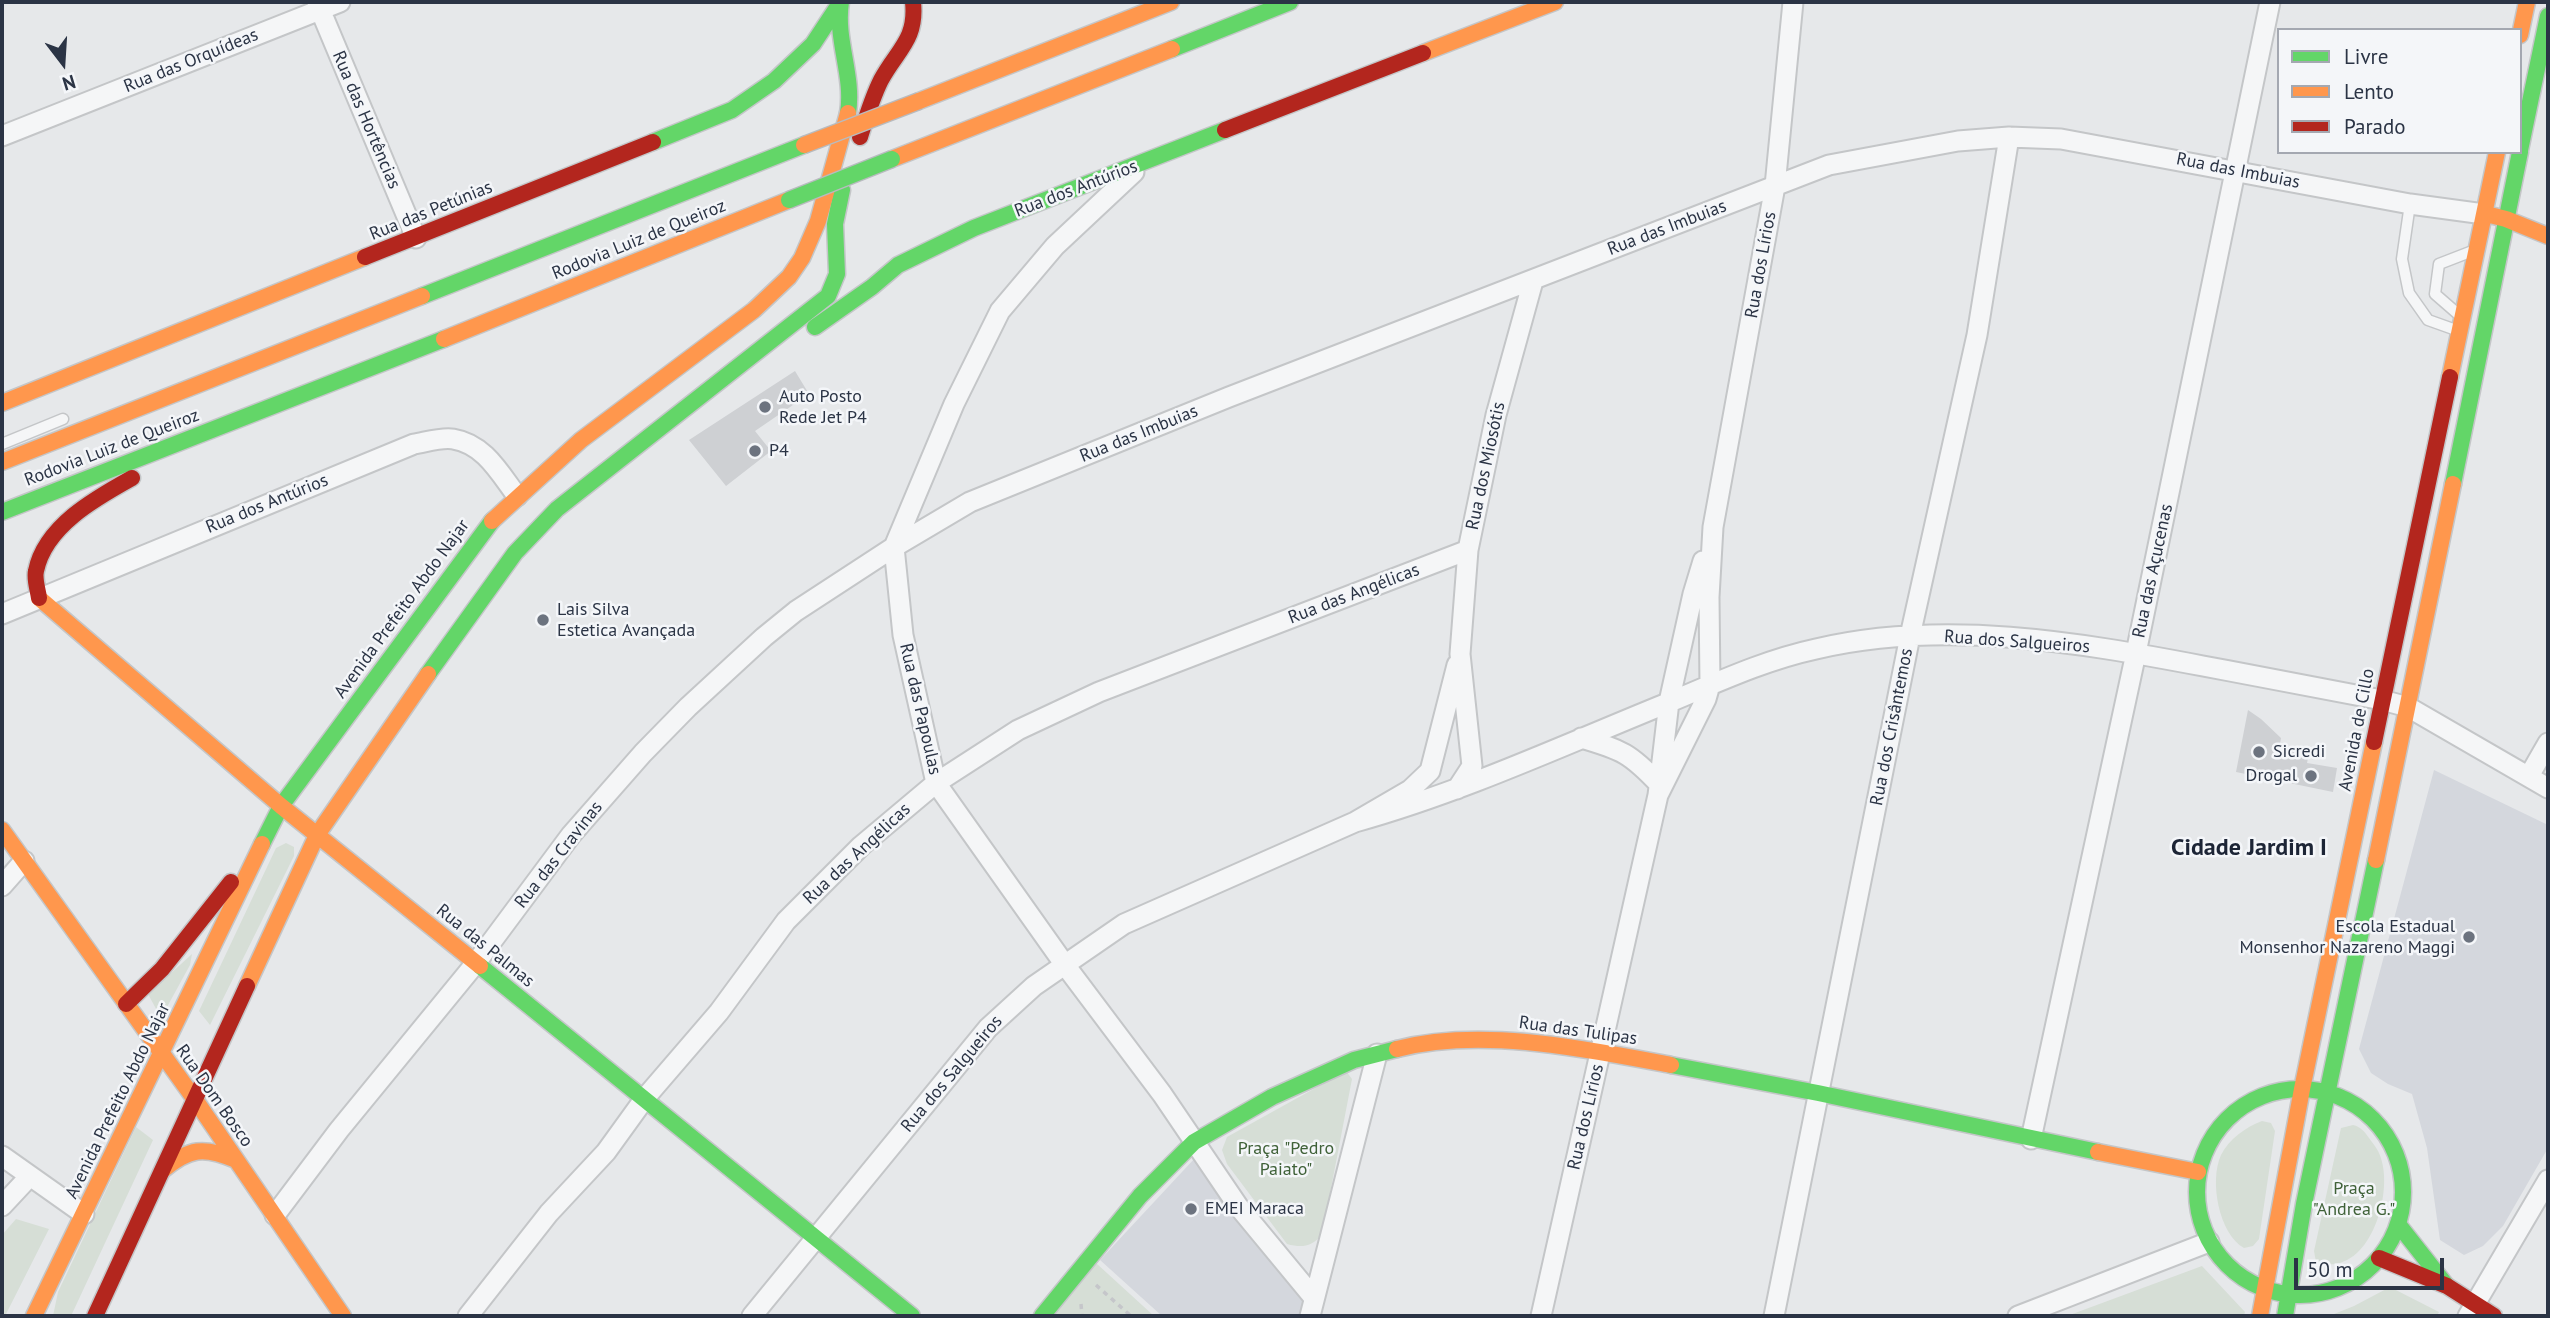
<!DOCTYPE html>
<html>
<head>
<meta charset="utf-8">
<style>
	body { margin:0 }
	#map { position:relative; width:2550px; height:1318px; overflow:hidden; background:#e6e8ea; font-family:"PT Sans",sans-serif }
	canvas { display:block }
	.frame { position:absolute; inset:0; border:4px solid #2b3445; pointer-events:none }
	.legend { position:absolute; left:2277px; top:28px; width:245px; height:126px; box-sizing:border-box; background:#f4f6f9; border:2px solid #a4a8b1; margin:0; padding:9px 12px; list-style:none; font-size:21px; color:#2b3445 }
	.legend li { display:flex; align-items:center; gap:14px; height:35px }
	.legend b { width:35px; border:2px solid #a4a8b1 }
	.north { position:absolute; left:28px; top:28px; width:70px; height:70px; -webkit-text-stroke:5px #f4f6f9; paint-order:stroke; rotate:163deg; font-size:19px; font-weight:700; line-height:28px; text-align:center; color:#2b3445 }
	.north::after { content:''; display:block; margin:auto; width:24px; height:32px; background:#2b3445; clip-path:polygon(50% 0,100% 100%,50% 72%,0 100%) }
	.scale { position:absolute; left:2294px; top:1258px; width:150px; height:32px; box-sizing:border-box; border:4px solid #2b3445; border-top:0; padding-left:9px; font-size:21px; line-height:24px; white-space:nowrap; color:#2b3445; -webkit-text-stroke:5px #f4f6f9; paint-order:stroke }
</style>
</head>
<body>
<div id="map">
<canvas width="2550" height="1318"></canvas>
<div class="frame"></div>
<ul class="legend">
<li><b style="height:9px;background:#63d668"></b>Livre</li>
<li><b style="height:9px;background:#ff974d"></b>Lento</li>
<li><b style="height:9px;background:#b3261e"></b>Parado</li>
</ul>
<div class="north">N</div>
<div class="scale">50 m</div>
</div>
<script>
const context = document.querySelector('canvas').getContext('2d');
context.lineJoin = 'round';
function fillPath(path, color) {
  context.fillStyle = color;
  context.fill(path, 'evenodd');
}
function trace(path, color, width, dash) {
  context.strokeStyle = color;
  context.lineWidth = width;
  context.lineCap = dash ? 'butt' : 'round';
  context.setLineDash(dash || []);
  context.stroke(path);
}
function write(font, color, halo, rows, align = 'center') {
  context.font = font + ' "PT Sans",sans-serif';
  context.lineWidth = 5;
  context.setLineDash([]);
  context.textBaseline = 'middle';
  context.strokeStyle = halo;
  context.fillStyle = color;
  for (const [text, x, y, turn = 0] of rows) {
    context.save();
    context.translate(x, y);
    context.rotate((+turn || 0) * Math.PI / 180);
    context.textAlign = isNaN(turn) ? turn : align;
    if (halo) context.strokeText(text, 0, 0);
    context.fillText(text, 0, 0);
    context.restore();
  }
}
fillPath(new Path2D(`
	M 2434,770 L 2548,825 L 2548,1148 L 2503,1226 L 2483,1246 L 2464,1255 L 2440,1240 L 2427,1148 L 2412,1094 L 2388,1084 L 2371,1073 L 2359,1049 Z
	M 1195,1158 L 1304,1300 L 1302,1316 L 1162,1316 L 1100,1260 Z`), '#d4d7dd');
fillPath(new Path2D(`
	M 286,843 L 294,847 L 294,856 L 210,1025 L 199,1011 L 276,848 Z
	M 192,954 L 190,965 L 161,1018 L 148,994 Z
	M 1346,1071 L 1352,1079 L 1322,1235 C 1311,1247 1302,1248 1287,1244 L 1227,1164 L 1222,1150 L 1227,1137 Z
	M 2262,1121 L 2271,1123 L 2275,1131 L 2259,1239 L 2253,1246 L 2244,1248 C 2219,1234 2209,1181 2221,1155 C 2229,1139 2246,1127 2262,1121 Z
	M 2353,1125 C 2361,1127 2364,1131 2369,1138 C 2375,1146 2380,1152 2382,1162 C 2392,1200 2367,1279 2316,1262 L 2314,1251 L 2341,1128 Z
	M 136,1127 L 153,1140 L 71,1316 L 53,1316 L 58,1292 Z
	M 16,1219 L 49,1229 L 5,1316 L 2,1316 L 2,1235 Z
	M 1096,1263 L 1154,1316 L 1045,1316 Z
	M 2202,1266 L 2245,1312 L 2244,1316 L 2067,1316 Z
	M 2390,1287 L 2439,1312 L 2437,1316 L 2329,1316 L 2354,1306 Z`), '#d6ded6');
fillPath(new Path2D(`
	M 795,371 L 809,394 L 755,431 L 771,451 L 726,486 L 689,440 Z
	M 2248,710 L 2261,719 L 2281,738 L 2280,744 L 2309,753 L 2307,763 L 2337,768 L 2333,792 L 2236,772 Z`), '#ced0d3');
const lane = new Path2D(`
	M 2410,204 L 2402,259 L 2409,293 L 2428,320 L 2456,330
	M 2458,314 L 2435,294 L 2439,264 L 2470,252
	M 2,444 L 63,419`);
const street = new Path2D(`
	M 317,2 L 416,238
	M 2,136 L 340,2
	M 1134,172 L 1055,246 L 1000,311 L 954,404 L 894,547 L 903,635 L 936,783 L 1065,965 L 1162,1094 L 1238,1206 L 1314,1298
	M 2,614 L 414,444 C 426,442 442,437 453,439 C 484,444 499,472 517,496
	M 1581,738 C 1622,750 1630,753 1660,785
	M 1430,771 L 1457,665
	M 2529,776 L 2548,743
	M 1457,789 L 1472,766 L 1460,654 L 1468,550 L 1496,415 L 1533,281
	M 1658,795 L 1706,699 L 1710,685 L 1709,597 L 1713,527 L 1775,186 L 1793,2
	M 1355,822 C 1463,792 1566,744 1670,702 C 1718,682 1765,660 1816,649 C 1943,619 2077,642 2203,666 C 2263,677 2323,689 2382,700 L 2408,707 L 2548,788
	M 2,886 L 24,861
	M 2031,1139 L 2136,653 L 2270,2
	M 2,1156 L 84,1214
	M 2,1206 L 30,1176
	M 275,1215 L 339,1130 L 475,964 L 571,835 L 643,753 L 688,707 L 764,637 L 796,611 L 894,547 L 970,502 L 1229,397 L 1829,165 L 1958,141 L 2009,137 L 2061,139 L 2410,204 L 2484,214
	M 468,1316 L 549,1213 L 606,1152 L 645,1098 L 719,1012 L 786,921 L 861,846 L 936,783 L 1018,730 L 1099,692 L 1468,550
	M 752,1316 L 988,1028 L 1034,986 L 1124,924 L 1355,822 L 1410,790 L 1430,771
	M 1310,1316 L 1377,1054
	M 1541,1316 L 1658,795 L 1669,702 L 1693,594 L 1703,561
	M 1774,1316 L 1910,636 L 1977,335 L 2009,137
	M 2018,1316 L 2209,1242
	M 2468,1316 L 2548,1180`);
const fast = new Path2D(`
	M 841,2 C 835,40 854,75 848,113
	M 1172,49 L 1290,2
	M 653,142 L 732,110 L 774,81 L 813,44 L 840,3
	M 2520,150 L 2548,16
	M 422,296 L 804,145
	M 815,327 L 872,287 L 898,265 L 974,228 L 1225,130
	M 2453,484 L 2520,152
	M 2,512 L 444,339
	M 428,674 L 515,553 L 557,509 L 828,296 L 837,274 L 835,224 L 842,190
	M 262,844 L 281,806 L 492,521
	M 480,966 L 912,1316
	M 1671,1065 L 1818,1093 L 2098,1152
	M2197 1192a103 103 0 1 1 206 0a103 103 0 1 1-206 0Z
	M 2398,1224 L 2446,1285
	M 1042,1316 L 1140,1196 L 1194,1142 L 1272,1097 L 1354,1060 L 1397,1049
	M 2285,1316 L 2304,1204 L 2376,860`);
const slow = new Path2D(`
	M 2520,35 L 2527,2
	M 1423,53 L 1555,2
	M 919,101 L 1171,2
	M 892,159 L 1172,49
	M 2486,214 L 2506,219 L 2548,236
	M 444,339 L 789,200
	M 2450,377 L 2497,152
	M 2,403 L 365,257
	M 2,462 L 422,296
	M 492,521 L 581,440 L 754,310 L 789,277 L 802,258 L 818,221 L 848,113
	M 39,598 L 281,806 L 480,966
	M 2,830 L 196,1101 L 343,1316
	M 2376,860 L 2453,484
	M 247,986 L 317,835 L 428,674
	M 1397,1049 C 1481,1027 1586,1049 1671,1065
	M 2098,1152 L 2198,1172
	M 163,1170 C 189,1148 204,1146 236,1160
	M 34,1316 L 262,844
	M 2260,1316 L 2302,1089 L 2374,742`);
const jam = new Path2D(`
	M 1225,130 L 1423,53
	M 860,137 C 866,118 872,98 881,80 C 897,50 917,40 913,2
	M 365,257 L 653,142
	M 39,598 C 38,590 34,579 36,571 C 45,526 96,498 132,478
	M 2374,742 L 2450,377
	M 126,1004 L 162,969 L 231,882
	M 2379,1258 L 2447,1286 L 2494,1316
	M 95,1316 L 247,986`);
trace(lane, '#c4c6c8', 13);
trace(street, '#c4c6c8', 23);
trace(fast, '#c4c6c8', 19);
trace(slow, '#c4c6c8', 19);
trace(jam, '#c4c6c8', 19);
trace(new Path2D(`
	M 1096,1285 L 1131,1316
	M 1081,1304 L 1082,1316`), '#c5c6ca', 3.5, [5, 5]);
trace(lane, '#f5f6f7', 10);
trace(street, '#f5f6f7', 19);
trace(fast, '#63d668', 16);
trace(slow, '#ff974d', 16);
trace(jam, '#b3261e', 16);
const fastBridge = new Path2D(`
	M 789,200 L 892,159`);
const slowBridge = new Path2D(`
	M 804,145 L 919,101`);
trace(fastBridge, '#b8bbbf', 19, []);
trace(slowBridge, '#b8bbbf', 19, []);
trace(fastBridge, '#63d668', 16);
trace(slowBridge, '#ff974d', 16);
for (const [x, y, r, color] of [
	[765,407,7,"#6c737f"],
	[755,451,7,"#6c737f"],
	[543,620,7,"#6c737f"],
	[2259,752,7,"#6c737f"],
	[2311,776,7,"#6c737f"],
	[2469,937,7,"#6c737f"],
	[1191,1209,7,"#6c737f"]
]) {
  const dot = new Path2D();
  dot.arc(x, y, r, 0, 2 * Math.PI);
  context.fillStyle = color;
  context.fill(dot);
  trace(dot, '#f4f6f9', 2.5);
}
write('18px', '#2b3445', '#f4f6f9', [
	["Rua das Orquídeas",191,61,-22],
	["Rua das Hortências",366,120,67],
	["Rua das Imbuias",2238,171,11],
	["Rua dos Antúrios",1076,189,-21],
	["Rua das Petúnias",431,211,-22],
	["Rua das Imbuias",1667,228,-21],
	["Rodovia Luiz de Queiroz",639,240,-22],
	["Rua dos Lírios",1761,265,-80],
	["Rua das Imbuias",1139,434,-22],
	["Rodovia Luiz de Queiroz",112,448,-21],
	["Rua dos Miosótis",1486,466,-78],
	["Rua dos Antúrios",267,504,-22],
	["Rua das Açucenas",2153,571,-78],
	["Rua das Angélicas",1354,594,-21],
	["Avenida Prefeito Abdo Najar",402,609,-54],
	["Rua dos Salgueiros",2017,642,4],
	["Rua das Papoulas",920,709,77],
	["Rua dos Crisântemos",1892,727,-79],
	["Avenida de Cillo",2357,730,-79],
	["Rua das Angélicas",857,854,-43],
	["Rua das Cravinas",559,855,-52],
	["Rua das Palmas",485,946,39],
	["Rua das Tulipas",1578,1031,8],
	["Rua dos Salgueiros",952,1074,-50],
	["Rua Dom Bosco",214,1096,55],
	["Avenida Prefeito Abdo Najar",118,1101,-64],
	["Rua dos Lírios",1586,1117,-77]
]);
write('18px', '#2b3445', '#f4f6f9', [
	["Auto Posto",779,397],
	["Rede Jet P4",779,418],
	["P4",769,451],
	["Lais Silva",557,610],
	["Estetica Avançada",557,631],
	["Sicredi",2273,752],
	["Drogal",2297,776,"right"],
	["Escola Estadual",2455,927,"right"],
	["Monsenhor Nazareno Maggi",2455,948,"right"],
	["EMEI Maraca",1205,1209]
], 'left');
write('18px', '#3f6138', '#f4f6f9', [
	["Praça \"Pedro",1286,1149],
	["Paiato\"",1286,1170],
	["Praça",2354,1189],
	["\"Andrea G.\"",2354,1210]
]);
write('bold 24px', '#1d2536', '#f4f6f9', [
	["Cidade Jardim I",2249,848]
]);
</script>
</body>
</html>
